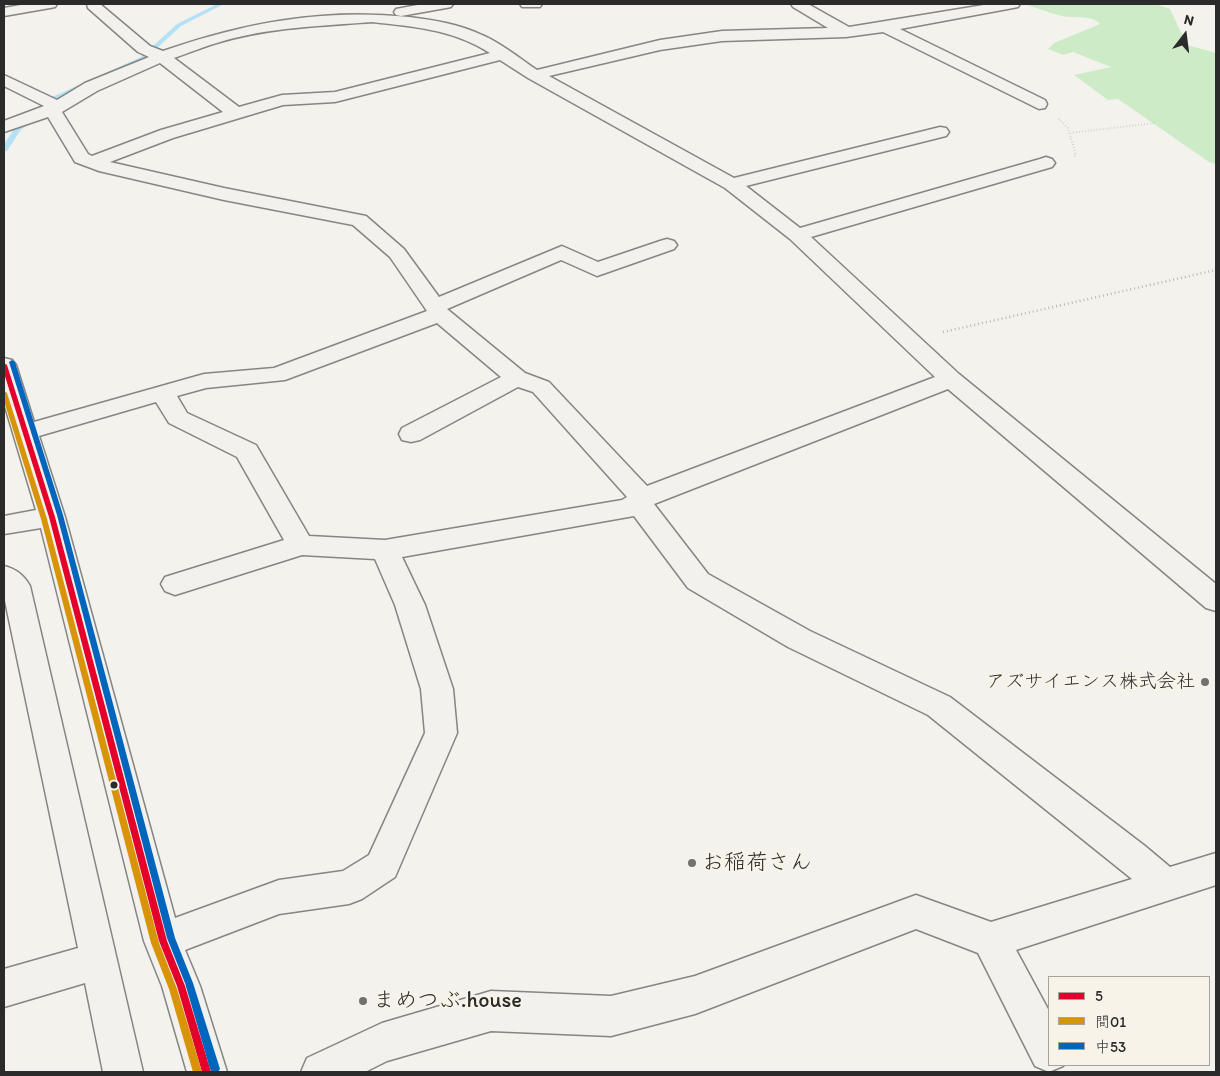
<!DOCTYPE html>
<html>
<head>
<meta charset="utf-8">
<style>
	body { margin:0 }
	#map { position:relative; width:1220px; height:1076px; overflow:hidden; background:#f4f2ec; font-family:Itim,"Klee One",sans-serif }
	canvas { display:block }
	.frame { position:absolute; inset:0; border:5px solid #2b2b2b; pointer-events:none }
	.legend { position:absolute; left:1048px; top:976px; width:162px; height:90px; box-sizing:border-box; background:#f7f3e8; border:1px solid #a5a39c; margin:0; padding:6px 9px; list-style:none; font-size:15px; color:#2b2b2b }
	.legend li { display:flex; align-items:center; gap:10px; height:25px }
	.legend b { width:25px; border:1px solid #a5a39c }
	.north { position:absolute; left:1160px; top:10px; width:50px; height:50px; -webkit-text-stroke:4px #f7f3e8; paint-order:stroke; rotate:15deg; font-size:14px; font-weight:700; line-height:20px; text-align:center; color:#2b2b2b }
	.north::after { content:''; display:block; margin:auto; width:18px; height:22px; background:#2b2b2b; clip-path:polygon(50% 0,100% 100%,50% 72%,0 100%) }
</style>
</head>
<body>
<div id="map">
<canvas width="1220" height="1076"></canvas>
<div class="frame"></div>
<ul class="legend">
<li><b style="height:6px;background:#e4002b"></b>5</li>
<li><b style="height:6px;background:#d89406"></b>間01</li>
<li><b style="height:6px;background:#0065bd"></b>中53</li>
</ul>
<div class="north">N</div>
</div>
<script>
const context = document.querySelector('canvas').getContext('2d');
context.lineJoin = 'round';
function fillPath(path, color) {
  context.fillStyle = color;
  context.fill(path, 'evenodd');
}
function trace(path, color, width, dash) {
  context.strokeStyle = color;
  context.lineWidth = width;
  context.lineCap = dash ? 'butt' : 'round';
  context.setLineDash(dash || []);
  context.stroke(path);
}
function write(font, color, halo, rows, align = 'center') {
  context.font = font + ' Itim,"Klee One",sans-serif';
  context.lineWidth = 5;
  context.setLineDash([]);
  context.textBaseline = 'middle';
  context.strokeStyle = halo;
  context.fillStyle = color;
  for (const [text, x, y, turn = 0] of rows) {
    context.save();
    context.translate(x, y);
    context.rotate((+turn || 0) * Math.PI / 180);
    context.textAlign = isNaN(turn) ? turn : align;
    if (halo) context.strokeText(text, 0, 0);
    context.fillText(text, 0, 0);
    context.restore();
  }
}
fillPath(new Path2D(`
	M 1024,4 L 1156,4 L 1170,9 L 1187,45 L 1216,53 L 1216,164 L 1209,162 L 1118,99 L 1108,100 L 1074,75 L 1111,67 L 1073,52 L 1063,55 L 1048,49 L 1054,43 L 1100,24 C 1091,14 1074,19 1062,16 C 1050,13 1037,8 1024,4 Z`), '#ceebc7');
fillPath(new Path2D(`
	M 217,4 L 224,4 L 181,26 L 145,59 L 54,100 L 20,131 L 7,151 L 4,151 L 4,144 L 13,131 L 4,126 L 4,121 L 16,127 L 50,98 L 141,57 L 177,24 Z`), '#b5e1f7');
const minor = new Path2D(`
	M 26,4 L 57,4 L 55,7 L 50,8 L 4,16 L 4,8 Z
	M 87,4 L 100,4 L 150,46 L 163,51 C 243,23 323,8 409,17 C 433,20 459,24 482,35 C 501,43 519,58 537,70 L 660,40 L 722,31 L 828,28 L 793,7 L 791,4 L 808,4 L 849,27 L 990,4 L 1020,4 L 1018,7 L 1013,8 L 900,29 L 1045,100 L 1047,104 L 1045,108 L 1039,109 L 883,32 L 846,37 L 722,41 L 660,50 L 549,76 L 734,178 L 940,127 L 946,128 L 949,132 L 946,136 L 746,186 L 800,228 L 1040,159 L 1046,157 L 1052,159 L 1055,163 L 1052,167 L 811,237 L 959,374 L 1216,584 L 1216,611 L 1206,608 L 948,389 L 654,504 L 708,574 L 810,631 L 950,697 L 1145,846 L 1170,867 L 1216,853 L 1216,885 L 1016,950 L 1049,1011 L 1049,1065 L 1064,1065 L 1063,1066 L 1049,1072 L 1035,1066 L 978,953 L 916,929 L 695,1014 L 611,1036 L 491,1031 L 387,1061 L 365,1072 L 301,1072 L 307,1058 L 382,1023 L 491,991 L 611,996 L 695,976 L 916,895 L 991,922 L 1132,879 L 928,715 L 788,647 L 688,588 L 634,516 L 402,557 L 425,605 L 453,689 L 457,733 L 395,877 L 362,899 L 349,904 L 279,914 L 185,950 L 200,986 L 227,1072 L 187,1072 L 162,986 L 144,941 L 41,528 L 4,534 L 4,516 L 36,510 L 4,403 L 4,358 L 12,360 L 16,365 L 34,422 L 204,374 L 274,368 L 427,311 L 390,257 L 353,225 L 224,200 L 99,171 L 75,162 L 48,117 L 4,132 L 4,121 L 44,106 L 4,86 L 4,75 L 57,100 L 85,83 L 149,57 L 138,52 L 88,8 ZM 372,22 C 415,27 452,29 490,53 L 335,92 L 282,95 L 239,107 L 174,58 C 189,53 205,46 220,42 C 270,27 321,26 372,22 ZM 500,60 L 528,78 L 725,188 L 790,239 L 935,377 L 647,486 L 549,382 L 525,373 L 447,309 L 561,260 L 597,276 L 674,249 L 677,245 L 674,241 L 667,239 L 660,241 L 598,262 L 562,246 L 439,297 L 404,249 L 366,216 L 224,188 L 110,162 L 173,138 L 283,105 L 335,102 ZM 160,63 L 223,112 L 161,130 L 92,156 L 88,154 L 62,112 L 97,91 ZM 437,323 L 501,377 L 402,428 L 399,434 L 402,440 L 411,442 L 420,440 L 518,387 L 533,392 L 627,497 L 622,500 L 385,540 L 309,536 L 256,445 L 187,413 L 177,396 L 206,388 L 285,380 ZM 156,402 L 169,423 L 237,457 L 284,540 L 165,577 L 161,584 L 165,591 L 175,595 L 302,555 L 375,559 L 395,605 L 421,689 L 425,733 L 369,855 L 343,871 L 279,880 L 175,918 L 65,517 L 39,436 Z
	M 423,4 L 453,4 L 451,7 L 446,8 L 401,16 L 396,15 L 394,12 L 396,9 Z
	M 520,4 L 542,4 L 540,7 L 522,7 Z
	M 4,566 C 16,569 24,575 30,586 L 143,1072 L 103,1072 L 85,983 L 4,1007 L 4,969 L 78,948 L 4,596 Z`);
trace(minor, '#858582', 3);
trace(new Path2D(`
	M 1059,119 L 1068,128 L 1076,155 L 1073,156
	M 1070,133 L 1155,123`), '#b8b7b5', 2, [0.5, 2.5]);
trace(new Path2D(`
	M 943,332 L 1216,270`), '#b8b7b5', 2.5, [1, 3]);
fillPath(minor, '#f2f1ed');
fillPath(new Path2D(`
	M 4,363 L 7,365 L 55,517 L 167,941 L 185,986 L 211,1072 L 202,1072 L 177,986 L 159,941 L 49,517 L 4,373 Z`), '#e4002b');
fillPath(new Path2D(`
	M 4,391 L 7,393 L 47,519 L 159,943 L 177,989 L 202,1072 L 193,1072 L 169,989 L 151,943 L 41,519 L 4,401 Z`), '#d89406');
fillPath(new Path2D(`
	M 12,360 L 15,362 L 63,515 L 175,938 L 193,983 L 220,1069 L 218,1072 L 212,1072 L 210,1069 L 185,983 L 167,938 L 57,515 L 9,362 Z`), '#0065bd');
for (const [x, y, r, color] of [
	[1205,682,5,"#71716f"],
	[114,785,4.5,"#2b2b2b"],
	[692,863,5,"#71716f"],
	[363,1001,5,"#71716f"]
]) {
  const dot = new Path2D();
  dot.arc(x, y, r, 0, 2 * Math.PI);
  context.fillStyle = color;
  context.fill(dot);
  trace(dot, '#f7f3e8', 2);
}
write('19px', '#2b2b2b', '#f7f3e8', [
	["アズサイエンス株式会社",1195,682]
], 'right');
write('22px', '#2b2b2b', '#f7f3e8', [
	["お稲荷さん",702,863],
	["まめつぶ.house",373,1001]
], 'left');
</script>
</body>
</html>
